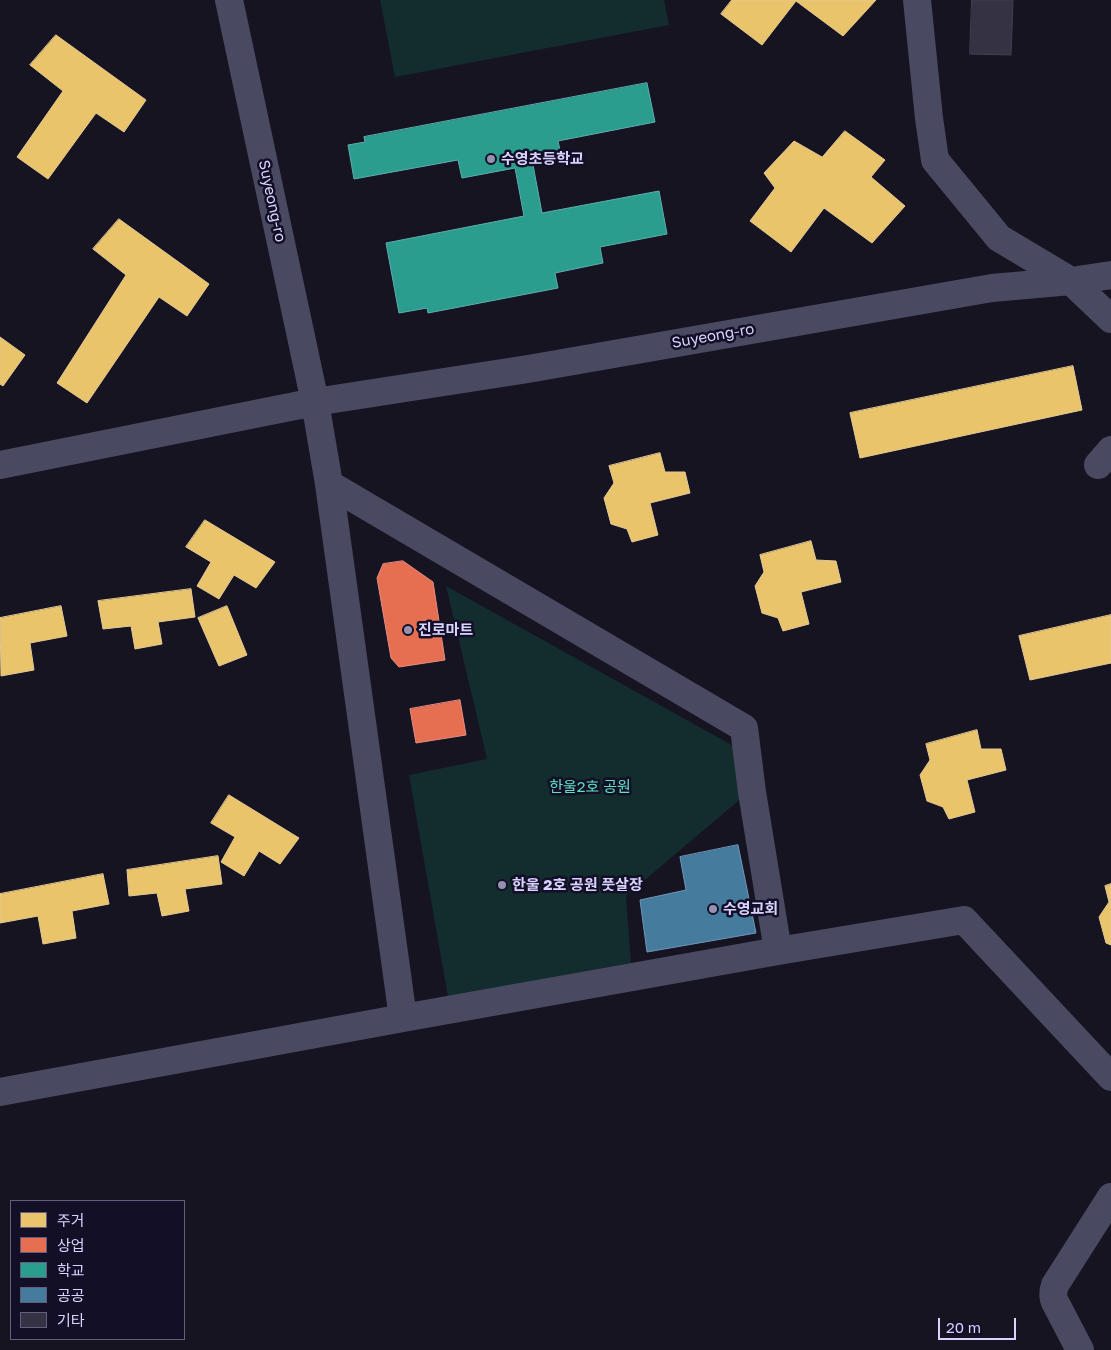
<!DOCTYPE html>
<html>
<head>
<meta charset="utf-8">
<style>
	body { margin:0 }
	#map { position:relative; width:1111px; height:1350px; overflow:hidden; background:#161421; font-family:"Golos Text","Noto Sans KR",sans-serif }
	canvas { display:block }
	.legend { position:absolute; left:10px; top:1200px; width:175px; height:140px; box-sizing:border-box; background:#130f26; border:1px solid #625e7d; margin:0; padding:6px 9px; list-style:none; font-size:15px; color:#d9d4ff }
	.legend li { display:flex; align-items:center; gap:10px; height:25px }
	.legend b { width:25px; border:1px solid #625e7d }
	.scale { position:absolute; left:938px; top:1318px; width:78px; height:22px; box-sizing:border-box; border:2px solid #d9d4ff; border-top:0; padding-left:6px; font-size:15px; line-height:18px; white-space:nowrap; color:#d9d4ff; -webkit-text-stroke:4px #130f26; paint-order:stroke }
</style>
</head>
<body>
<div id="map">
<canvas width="1111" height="1350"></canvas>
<ul class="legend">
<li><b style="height:14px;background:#e9c46a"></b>주거</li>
<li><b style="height:14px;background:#e76f51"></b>상업</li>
<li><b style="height:14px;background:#2a9d8f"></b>학교</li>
<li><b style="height:14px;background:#457b9d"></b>공공</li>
<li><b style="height:14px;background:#343243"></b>기타</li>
</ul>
<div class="scale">20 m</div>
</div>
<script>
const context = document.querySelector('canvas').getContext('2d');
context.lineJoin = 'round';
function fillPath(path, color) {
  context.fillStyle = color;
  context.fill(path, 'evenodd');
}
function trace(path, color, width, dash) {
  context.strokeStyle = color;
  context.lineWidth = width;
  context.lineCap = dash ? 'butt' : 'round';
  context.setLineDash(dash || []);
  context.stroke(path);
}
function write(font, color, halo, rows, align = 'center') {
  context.font = font + ' "Golos Text","Noto Sans KR",sans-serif';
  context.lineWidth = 5;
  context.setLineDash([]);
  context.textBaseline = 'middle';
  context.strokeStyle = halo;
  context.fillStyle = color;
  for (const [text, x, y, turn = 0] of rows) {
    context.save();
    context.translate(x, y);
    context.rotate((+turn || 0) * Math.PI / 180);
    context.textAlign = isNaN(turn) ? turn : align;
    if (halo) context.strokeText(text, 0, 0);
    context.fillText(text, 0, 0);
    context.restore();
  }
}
fillPath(new Path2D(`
	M 380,0 L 664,0 L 669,25 L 395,77 Z
	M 446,586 L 737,748 L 744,796 L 626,896 L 631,963 L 448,997 L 409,775 L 487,759 Z`), '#132c2d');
const homes = new Path2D(`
	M 732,0 L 876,0 L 843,36 L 796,1 L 762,45 L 721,14 Z
	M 56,35 L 146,100 L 124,132 L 96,113 L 48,179 L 17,157 L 63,91 L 30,65 Z
	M 845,131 L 885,160 L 871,177 L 905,206 L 872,243 L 824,208 L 791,252 L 750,221 L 775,188 L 764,173 L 794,141 L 822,157 Z
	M 119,219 L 209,284 L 187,316 L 159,297 L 87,403 L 57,383 L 126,275 L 93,249 Z
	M 0,337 L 25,355 L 3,386 L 0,384 Z
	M 1073,366 L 1082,410 L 860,458 L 850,413 Z
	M 660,453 L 665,472 L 685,472 L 690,493 L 650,503 L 658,535 L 632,542 L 627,529 L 611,524 L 604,498 L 614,483 L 609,466 Z
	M 205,520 L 275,562 L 256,588 L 234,575 L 219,599 L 197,586 L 211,562 L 186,547 Z
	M 811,541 L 816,560 L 836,561 L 841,582 L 801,592 L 809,624 L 783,631 L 778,618 L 762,613 L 755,586 L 764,572 L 760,555 Z
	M 191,589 L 195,617 L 158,622 L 162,644 L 135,649 L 131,626 L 103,629 L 98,601 Z
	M 61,606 L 67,636 L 30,643 L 34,670 L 1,676 L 0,618 Z
	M 227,606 L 247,655 L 219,666 L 198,618 Z
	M 1111,615 L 1111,663 L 1030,680 L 1019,636 Z
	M 977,730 L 981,749 L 1001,749 L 1006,770 L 967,780 L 975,812 L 949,819 L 943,807 L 927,801 L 920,775 L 930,760 L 926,744 Z
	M 229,795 L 299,838 L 280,864 L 259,851 L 244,876 L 221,862 L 235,837 L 211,823 Z
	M 218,856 L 222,884 L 185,889 L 189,911 L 162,916 L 157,893 L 129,896 L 127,870 Z
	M 103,874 L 109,904 L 72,911 L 76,938 L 43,944 L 38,916 L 0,923 L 0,894 Z
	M 1111,884 L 1111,945 L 1106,943 L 1099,917 L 1109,902 L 1105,886 Z`);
fillPath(homes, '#e9c46a');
trace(homes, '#e4c997', 1);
const shops = new Path2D(`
	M 403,561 L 433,582 L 445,660 L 399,667 L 391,658 L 377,578 L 383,564 Z
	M 460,700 L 466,735 L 416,743 L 410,709 Z`);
fillPath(shops, '#e76f51');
trace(shops, '#e38d85', 1);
const schools = new Path2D(`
	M 647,83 L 655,122 L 558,141 L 562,159 L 533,165 L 542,213 L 659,191 L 667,234 L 600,247 L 603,263 L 555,273 L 558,288 L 428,313 L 427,308 L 399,313 L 386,243 L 524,216 L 515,168 L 462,178 L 458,160 L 354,179 L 348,145 L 365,142 L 364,137 Z`);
fillPath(schools, '#2a9d8f');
trace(schools, '#5eaeb1', 1);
const public = new Path2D(`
	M 738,845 L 756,933 L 647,952 L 640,900 L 686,890 L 680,857 Z`);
fillPath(public, '#457b9d');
trace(public, '#7196ba', 1);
const building = new Path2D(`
	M 972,0 L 1013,0 L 1011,55 L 970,54 Z`);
fillPath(building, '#343243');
trace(building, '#433f54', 1);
trace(new Path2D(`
	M 229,0 L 315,402 L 329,484 L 744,728 L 752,792 L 778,951
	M 917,0 L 929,118 L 935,160 L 999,238 L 1071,281 L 1111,319
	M 0,465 L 315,402 L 528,369 L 992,288 L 1071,281 L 1111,275
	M 1098,465 L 1111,450
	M 329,484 L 403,1018 L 778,951 L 964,920 L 1111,1077
	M 0,1092 L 403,1018
	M 1080,1350 L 1055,1302 C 1052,1296 1053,1291 1055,1285 L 1111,1197`), '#4a4962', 28);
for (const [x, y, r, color] of [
	[491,159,5,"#9591b1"],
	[408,630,5,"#9591b1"],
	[502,885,5,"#9591b1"],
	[713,909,5,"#9591b1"]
]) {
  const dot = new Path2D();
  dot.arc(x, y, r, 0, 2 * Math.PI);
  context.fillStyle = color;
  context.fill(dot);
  trace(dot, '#130f26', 2);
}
write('bold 15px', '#d9d4ff', '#130f26', [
	["수영초등학교",501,159],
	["진로마트",418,630],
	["한울 2호 공원 풋살장",512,885],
	["수영교회",723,909]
], 'left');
write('15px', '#d9d4ff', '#130f26', [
	["Suyeong-ro",272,201,78],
	["Suyeong-ro",713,336,-10]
]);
write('15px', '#5fe0c0', '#130f26', [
	["한울2호 공원",590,787]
]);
</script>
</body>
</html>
